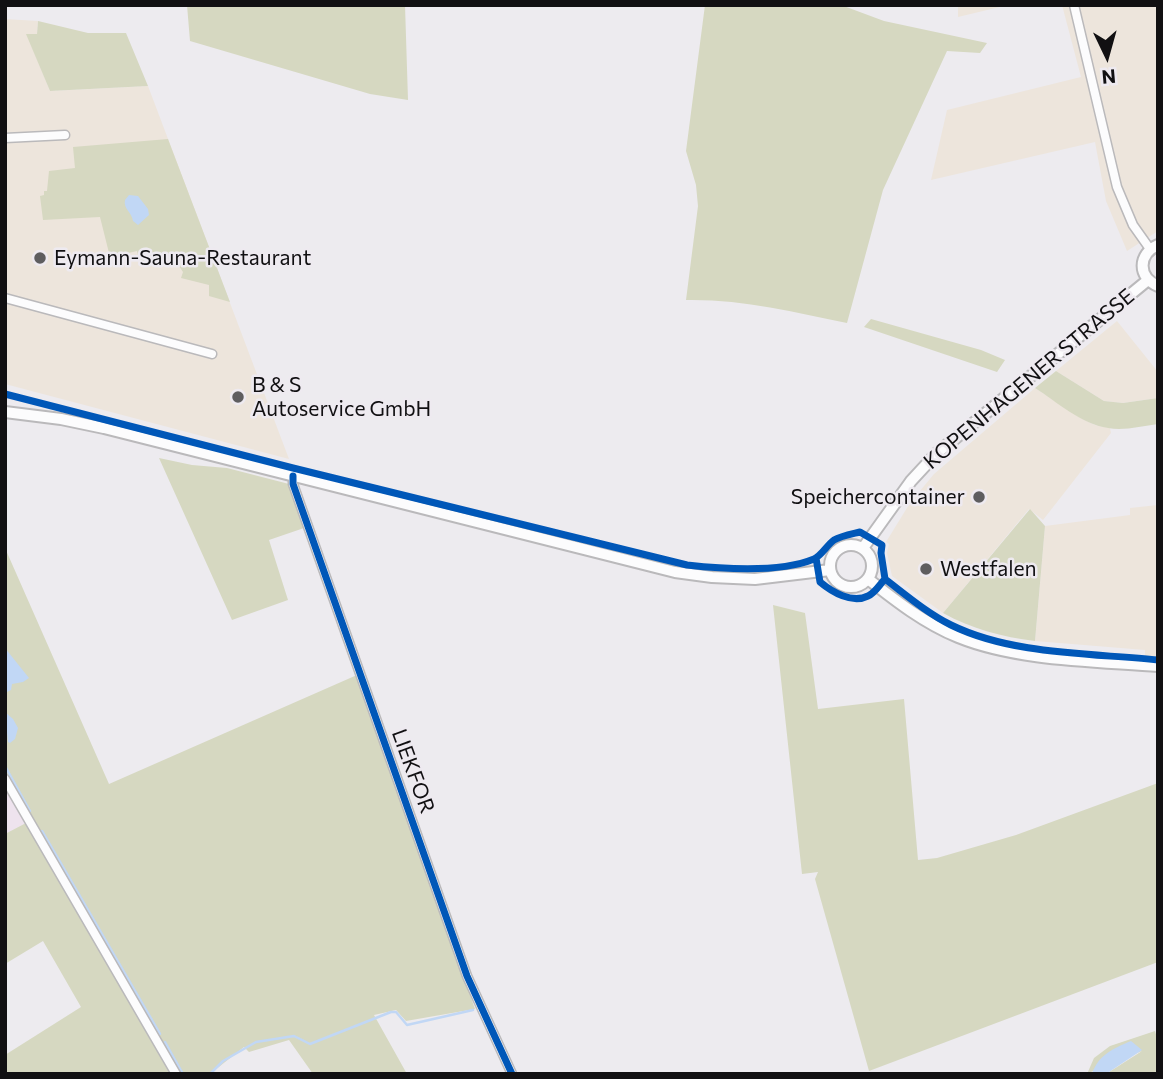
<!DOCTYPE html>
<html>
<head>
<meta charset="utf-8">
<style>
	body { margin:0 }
	#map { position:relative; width:1163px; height:1079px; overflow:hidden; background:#edebef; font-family:Commissioner,sans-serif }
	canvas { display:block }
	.frame { position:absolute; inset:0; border:7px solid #111012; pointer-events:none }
	.north { position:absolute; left:1072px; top:21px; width:70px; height:70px; -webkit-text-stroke:5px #eeeaf0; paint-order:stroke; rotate:175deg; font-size:19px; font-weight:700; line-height:28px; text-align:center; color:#111012 }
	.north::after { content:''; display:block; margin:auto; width:24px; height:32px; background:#111012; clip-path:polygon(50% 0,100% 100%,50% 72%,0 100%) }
</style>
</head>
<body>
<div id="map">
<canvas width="1163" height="1079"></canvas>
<div class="frame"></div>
<div class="north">N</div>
</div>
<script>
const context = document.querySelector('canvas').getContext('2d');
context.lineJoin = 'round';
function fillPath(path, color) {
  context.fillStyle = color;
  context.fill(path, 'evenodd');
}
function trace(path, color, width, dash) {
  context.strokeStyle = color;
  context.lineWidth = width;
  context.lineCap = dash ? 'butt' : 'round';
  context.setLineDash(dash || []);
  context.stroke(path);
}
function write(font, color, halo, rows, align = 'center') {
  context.font = font + ' Commissioner,sans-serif';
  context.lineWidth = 5;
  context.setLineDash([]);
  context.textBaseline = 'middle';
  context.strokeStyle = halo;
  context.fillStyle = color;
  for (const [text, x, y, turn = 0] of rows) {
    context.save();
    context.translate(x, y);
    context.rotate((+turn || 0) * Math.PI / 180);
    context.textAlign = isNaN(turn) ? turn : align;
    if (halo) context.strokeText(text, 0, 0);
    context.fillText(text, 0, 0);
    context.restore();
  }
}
fillPath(new Path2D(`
	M 958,5 L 1008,5 L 958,17 Z
	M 1062,5 L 1158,5 L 1158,231 L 1127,251 L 1106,201 L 1095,142 L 931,180 L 947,110 L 1081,77 Z
	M 5,19 L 38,21 L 37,34 L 27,34 L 50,91 L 148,86 L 289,459 L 5,384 Z
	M 1117,321 L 1158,372 L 1158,398 L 1123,403 L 1104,401 L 1056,371 Z
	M 1035,388 L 1079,417 L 1095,425 L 1110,428 L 1111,433 L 1043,520 L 1029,509 L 943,613 L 892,576 L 887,553 L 889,544 L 886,542 L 910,503 L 934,474 Z
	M 1158,505 L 1158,658 L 1145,656 L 1145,650 L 1035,641 L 1045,526 L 1130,515 L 1130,508 Z`), '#ede5dc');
fillPath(new Path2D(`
	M 5,788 L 26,823 L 5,834 Z`), '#eee3ee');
fillPath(new Path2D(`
	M 187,5 L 405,5 L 408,100 L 370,94 L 190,41 Z
	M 705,5 L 841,5 L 884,21 L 987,43 L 980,53 L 947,51 L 883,190 L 847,323 C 793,312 742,299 686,300 L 698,206 L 696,185 L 686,151 Z
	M 38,21 L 88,33 L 126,33 L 148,86 L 50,91 L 26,34 L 37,34 Z
	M 168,139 L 230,302 L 209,296 L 209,285 L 181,278 L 183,272 L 177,263 L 181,260 L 179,257 L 172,260 L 167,259 L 165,263 L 158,261 L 156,263 L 149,262 L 140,264 L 137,251 L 110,257 L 100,217 L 43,220 L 40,196 L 44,195 L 44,191 L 47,191 L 49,171 L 75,168 L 73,147 Z
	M 871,319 L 981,350 L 1005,360 L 997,372 L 864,327 Z
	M 1056,371 L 1104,401 L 1123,403 L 1158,398 L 1158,424 C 1142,426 1124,431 1108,428 C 1081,424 1057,402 1035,388 Z
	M 159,458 L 192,465 L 227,468 L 289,484 L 304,528 L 269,540 L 288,600 L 232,620 Z
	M 1030,509 L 1045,526 L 1035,641 C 1002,637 972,629 943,613 Z
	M 5,548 L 109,784 L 357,675 L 475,1009 L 406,1021 L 396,1010 L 374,1015 L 407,1074 L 313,1074 L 289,1040 L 249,1052 L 244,1047 L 210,1074 L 180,1074 L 5,772 Z
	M 773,605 L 805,613 L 818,709 L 904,699 L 918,860 L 937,858 L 1016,835 L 1158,783 L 1158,962 L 869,1071 L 815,879 L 818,872 L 802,874 Z
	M 26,823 L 172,1074 L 5,1074 L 5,1055 L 81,1007 L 43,941 L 5,964 L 5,834 Z
	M 1155,1031 L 1158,1041 L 1158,1074 L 1106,1074 L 1142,1051 L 1091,1072 L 1092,1074 L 1087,1074 L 1094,1058 L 1110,1046 Z`), '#d6d8c1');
fillPath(new Path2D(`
	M 129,195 L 138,196 L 148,209 L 149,215 L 138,225 L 133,221 C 132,212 123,209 125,200 Z
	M 5,648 L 29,678 L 23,682 L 12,684 L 11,690 L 5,693 Z
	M 5,712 L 13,719 L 18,728 L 15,739 L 10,743 L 8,742 Z
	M 1131,1041 L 1142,1050 L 1106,1074 L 1092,1074 C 1098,1055 1114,1048 1131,1041 Z`), '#c1d7f5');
trace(new Path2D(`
	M 5,766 L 30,811
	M 42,831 L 160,1034
	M 165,1042 L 183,1074
	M 210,1074 L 223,1061 L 256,1042 L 294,1036 L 310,1044 L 391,1012 L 396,1012 L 407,1025 L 473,1010`), '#c1d7f5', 2.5);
const street = new Path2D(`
	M 1074,5 L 1117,187 L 1133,225 L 1150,249
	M 5,138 L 65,135
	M 5,298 L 212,354
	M 293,476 L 293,484 L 467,976 L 512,1074
	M 5,779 L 176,1074`);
const secondary = new Path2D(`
	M 1158,245 C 1138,254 1137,277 1158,286
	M 5,412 L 61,419 L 104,428 L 675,572 L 712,577 L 755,579 L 830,570
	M830 566a21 21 0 1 1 42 0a21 21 0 1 1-42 0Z
	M 863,548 L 911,481 L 936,454 L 1148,280
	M 868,579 C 896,601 924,623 958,637 C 1017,661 1094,661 1158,666`);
trace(street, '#bab9bb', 11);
trace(secondary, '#bab9bb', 14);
trace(street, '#fcfcfd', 8);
trace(secondary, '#fcfcfd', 10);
trace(new Path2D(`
	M 5,394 L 293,468 L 687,565 C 723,569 780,573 814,559 C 822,555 827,545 834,540 C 841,536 852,534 860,532 L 882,545 L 881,553 L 885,579 C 906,595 927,613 951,625 C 1012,655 1091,653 1158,660
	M 293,476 L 293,484 L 467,976 L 512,1074
	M 816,558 L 820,582 C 832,592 852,604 868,596 C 875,593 880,584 885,579`), '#0057b8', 7);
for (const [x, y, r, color] of [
	[40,258,7,"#5e5d5f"],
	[238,397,7,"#5e5d5f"],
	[979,497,7,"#5e5d5f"],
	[926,569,7,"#5e5d5f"]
]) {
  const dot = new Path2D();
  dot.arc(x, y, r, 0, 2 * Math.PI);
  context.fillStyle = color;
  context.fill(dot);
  trace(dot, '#eeeaf0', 2.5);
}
write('21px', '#111012', '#eeeaf0', [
	["Eymann-Sauna-Restaurant",54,258],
	["B & S",252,385],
	["Autoservice GmbH",252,409],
	["Speichercontainer",965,497,"right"],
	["Westfalen",940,569]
], 'left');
write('21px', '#111012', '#eeeaf0', [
	["KOPENHAGENER STRASSE",1029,379,-40],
	["LIEKFOR",413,771,70]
]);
</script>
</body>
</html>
